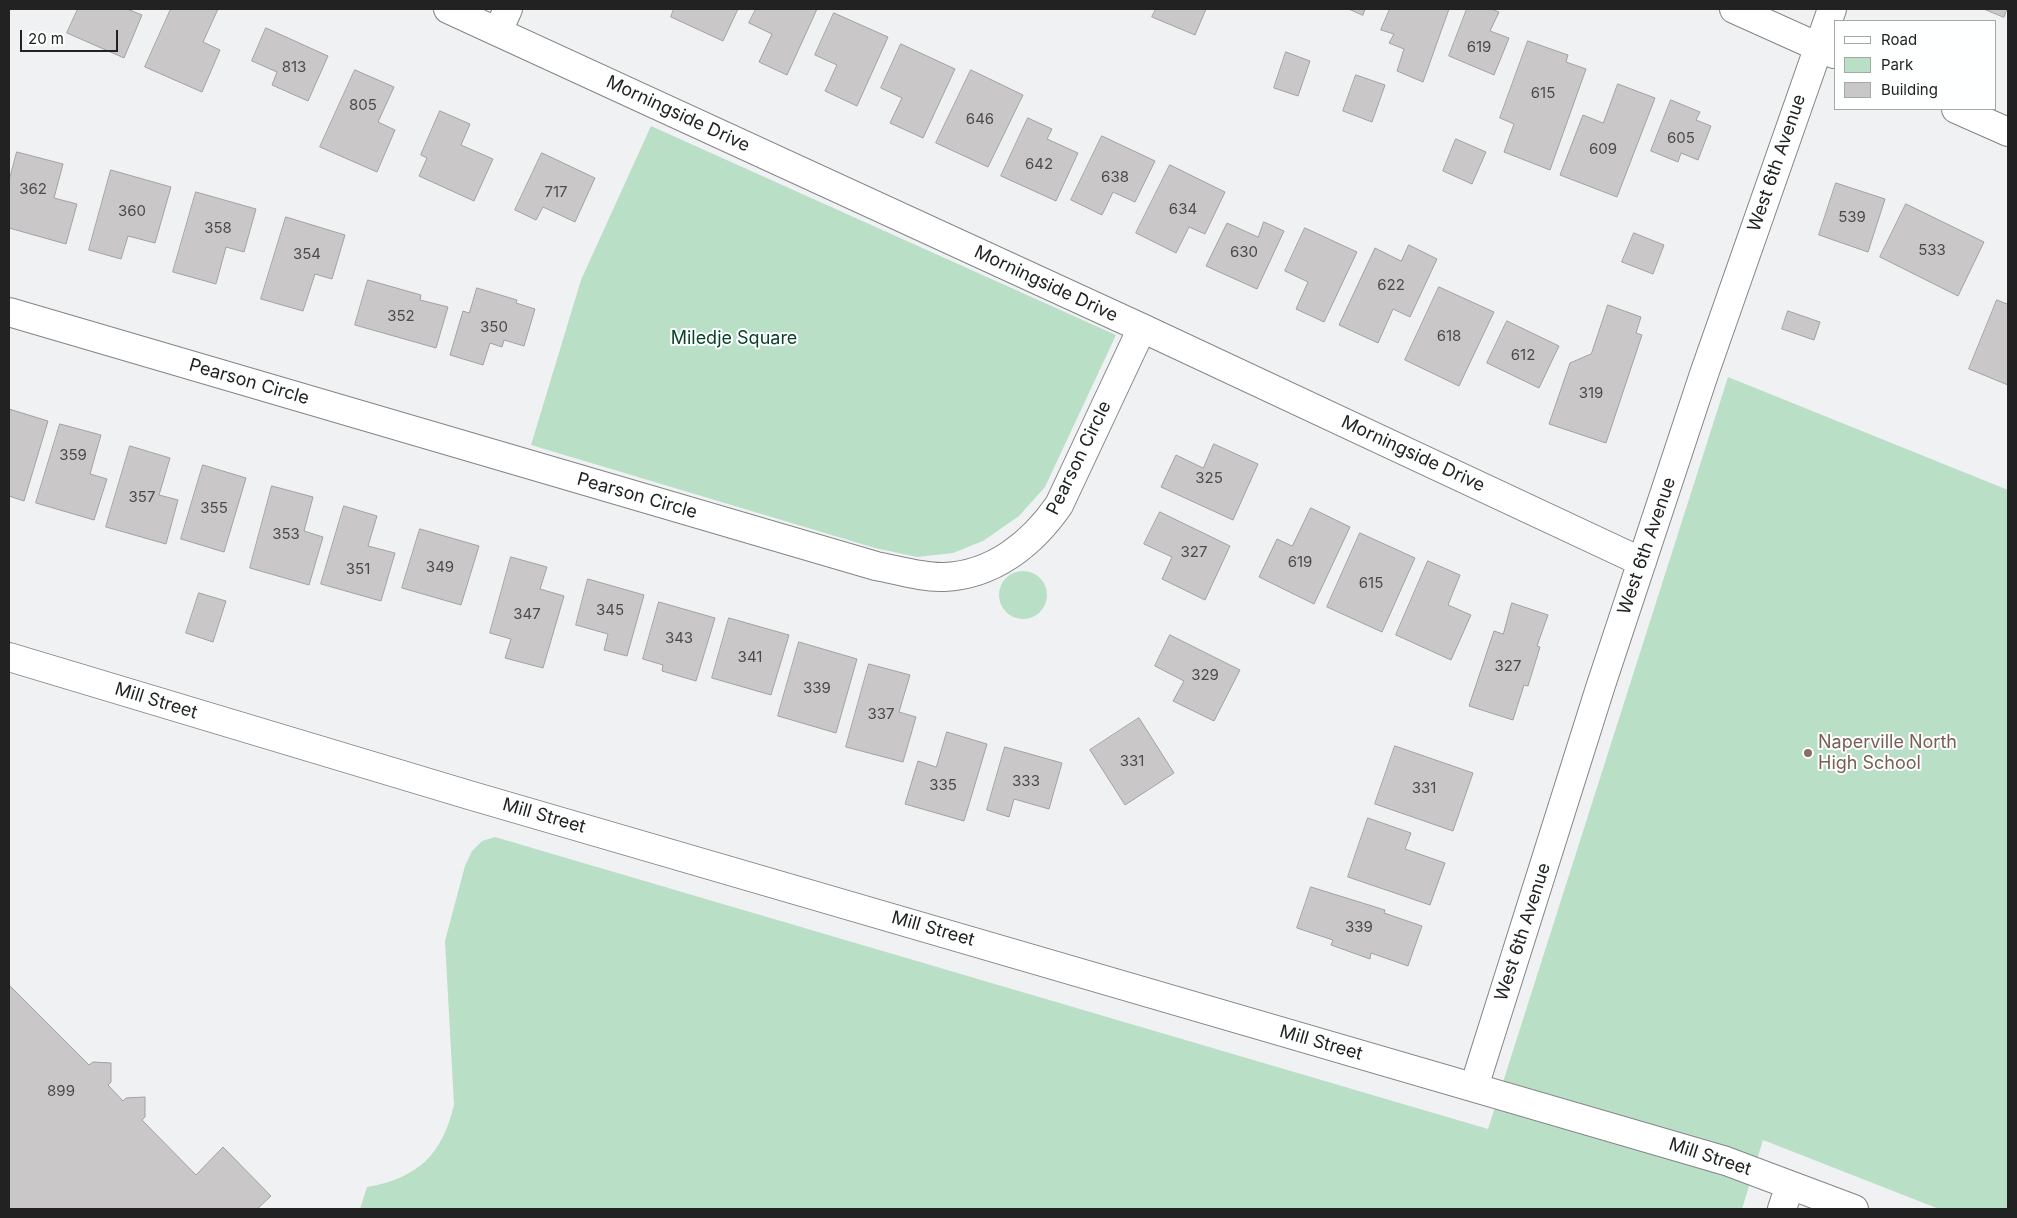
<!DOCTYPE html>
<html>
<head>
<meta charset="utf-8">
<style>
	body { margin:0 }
	#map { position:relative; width:2017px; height:1218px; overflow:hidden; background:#f0f1f3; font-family:Inter,sans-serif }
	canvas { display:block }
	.frame { position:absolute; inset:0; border:10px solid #222223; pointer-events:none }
	.legend { position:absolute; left:1834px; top:20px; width:162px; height:90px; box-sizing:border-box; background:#feffff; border:1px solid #a6a7a7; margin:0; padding:6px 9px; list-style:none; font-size:15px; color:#222223 }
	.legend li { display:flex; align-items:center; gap:10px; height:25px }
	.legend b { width:25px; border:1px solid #a6a7a7 }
	.scale { position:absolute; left:20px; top:30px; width:98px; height:22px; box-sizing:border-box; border:2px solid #222223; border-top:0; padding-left:6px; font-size:15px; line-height:18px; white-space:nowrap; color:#222223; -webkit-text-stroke:4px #feffff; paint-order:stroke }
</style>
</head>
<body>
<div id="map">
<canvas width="2017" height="1218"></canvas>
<div class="frame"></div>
<ul class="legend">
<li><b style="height:6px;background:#fff"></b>Road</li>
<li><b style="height:14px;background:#badfc7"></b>Park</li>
<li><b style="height:14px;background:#c9c7c8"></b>Building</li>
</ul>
<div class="scale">20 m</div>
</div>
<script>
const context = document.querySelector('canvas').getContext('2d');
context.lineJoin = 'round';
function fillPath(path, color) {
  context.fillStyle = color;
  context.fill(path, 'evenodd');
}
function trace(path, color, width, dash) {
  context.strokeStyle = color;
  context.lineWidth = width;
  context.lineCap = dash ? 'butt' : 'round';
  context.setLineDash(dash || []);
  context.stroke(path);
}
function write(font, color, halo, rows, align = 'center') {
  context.font = font + ' Inter,sans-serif';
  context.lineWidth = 4;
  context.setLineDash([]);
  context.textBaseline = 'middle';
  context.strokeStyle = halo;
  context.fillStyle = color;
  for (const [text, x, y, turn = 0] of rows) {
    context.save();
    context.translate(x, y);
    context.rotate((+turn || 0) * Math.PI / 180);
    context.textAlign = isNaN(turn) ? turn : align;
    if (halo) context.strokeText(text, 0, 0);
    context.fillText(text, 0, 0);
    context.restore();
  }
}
fillPath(new Path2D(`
	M 651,126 L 1116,335 L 1045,487 L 1019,516 L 983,541 L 953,553 L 917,557 L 875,548 L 531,445 L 581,280 Z
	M 1728,377 L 2008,490 L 2008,1209 L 1939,1209 L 1763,1140 L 1742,1209 L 360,1209 L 367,1187 C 418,1178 442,1155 454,1105 L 445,941 L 465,866 L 472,851 L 482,841 L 495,837 L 1488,1129 Z
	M999 595a24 24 0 1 1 48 0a24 24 0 1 1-48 0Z`), '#badfc7');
const building = new Path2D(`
	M 78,9 L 127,9 L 142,15 L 124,58 L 67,33 Z
	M 171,9 L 218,9 L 203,42 L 220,50 L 202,92 L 145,67 Z
	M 674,9 L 738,9 L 723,41 L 671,17 Z
	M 756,9 L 817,9 L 787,75 L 759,62 L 772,34 L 749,23 Z
	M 1156,9 L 1206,9 L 1195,35 L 1152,17 Z
	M 1349,9 L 1365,9 L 1363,15 Z
	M 1390,9 L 1449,9 L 1423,82 L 1397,71 L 1404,49 L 1389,43 L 1394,34 L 1381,30 Z
	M 1467,9 L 1491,9 L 1499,12 L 1490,31 L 1509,38 L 1494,75 L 1449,56 Z
	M 1984,9 L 2007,9 L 2004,17 Z
	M 834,13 L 888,37 L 857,106 L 825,91 L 837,65 L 815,55 Z
	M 266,28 L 328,56 L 308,101 L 272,85 L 277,72 L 252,61 Z
	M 1528,41 L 1568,55 L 1566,62 L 1586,69 L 1550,170 L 1504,152 L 1514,124 L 1500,118 Z
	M 901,44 L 955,69 L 923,138 L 890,123 L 902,98 L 881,88 Z
	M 1286,52 L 1310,61 L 1298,96 L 1274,88 Z
	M 355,70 L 394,87 L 378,122 L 395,130 L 377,172 L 320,147 Z
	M 971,70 L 1023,95 L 988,167 L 936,143 Z
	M 1356,75 L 1385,85 L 1372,122 L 1343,111 Z
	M 1618,84 L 1655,98 L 1617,197 L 1560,175 L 1583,115 L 1603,123 Z
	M 1671,100 L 1700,112 L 1696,120 L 1711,126 L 1698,160 L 1681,153 L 1678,162 L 1651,151 Z
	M 440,111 L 470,124 L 461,145 L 493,159 L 474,201 L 419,176 L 427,158 L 421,155 Z
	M 1028,118 L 1052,129 L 1047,139 L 1078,153 L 1056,201 L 1001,176 Z
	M 1102,136 L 1155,161 L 1135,202 L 1113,192 L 1102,215 L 1071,200 Z
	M 1456,139 L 1486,152 L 1472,184 L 1443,171 Z
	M 17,152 L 63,164 L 54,198 L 77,204 L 66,244 L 9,228 L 9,181 Z
	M 542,153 L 595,178 L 575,222 L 543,207 L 536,220 L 515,210 Z
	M 1170,165 L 1225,192 L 1205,234 L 1189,227 L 1176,253 L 1136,233 Z
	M 111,170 L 171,187 L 155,243 L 128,236 L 121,259 L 89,250 Z
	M 1836,183 L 1885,199 L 1868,252 L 1819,235 Z
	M 196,192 L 256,209 L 244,252 L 226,247 L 216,284 L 173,272 Z
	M 1906,204 L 1984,242 L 1958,296 L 1880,257 Z
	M 286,217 L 345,235 L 332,279 L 315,274 L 303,311 L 261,299 Z
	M 1264,222 L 1284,231 L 1257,289 L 1206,266 L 1227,223 L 1258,237 Z
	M 1305,228 L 1357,252 L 1324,322 L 1296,309 L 1308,282 L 1285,271 Z
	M 1634,233 L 1664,245 L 1653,274 L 1622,262 Z
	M 1409,245 L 1437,259 L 1410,317 L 1393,309 L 1378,343 L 1339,325 L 1375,248 L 1401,261 Z
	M 368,280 L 421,295 L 420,300 L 448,307 L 436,348 L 355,325 Z
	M 1439,287 L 1494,312 L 1459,386 L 1405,360 Z
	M 477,288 L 517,300 L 516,303 L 535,309 L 524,346 L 504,340 L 502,347 L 490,343 L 483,365 L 450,355 L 463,311 L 469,313 Z
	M 1997,300 L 2007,304 L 2008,302 L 2008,385 L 1969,369 Z
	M 1608,305 L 1641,317 L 1636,333 L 1642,335 L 1606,443 L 1549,424 L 1570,363 L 1591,354 Z
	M 1788,311 L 1820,322 L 1814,340 L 1782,329 Z
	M 1507,321 L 1559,346 L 1539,388 L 1487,363 Z
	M 9,409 L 48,421 L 24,501 L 9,496 Z
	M 60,424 L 101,435 L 90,474 L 107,479 L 94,520 L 36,503 Z
	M 1214,444 L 1258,464 L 1233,520 L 1161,487 L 1176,455 L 1203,468 Z
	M 130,446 L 170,458 L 159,495 L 178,500 L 166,544 L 106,527 Z
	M 203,465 L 246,478 L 224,552 L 181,539 Z
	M 272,486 L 313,497 L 304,531 L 323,537 L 309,585 L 250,568 Z
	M 344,506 L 377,516 L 368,546 L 395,553 L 381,601 L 321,584 Z
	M 1311,508 L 1350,527 L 1314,604 L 1259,577 L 1277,539 L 1292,546 Z
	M 1160,512 L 1230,546 L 1205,600 L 1162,579 L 1172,557 L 1144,544 Z
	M 420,529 L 479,546 L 461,605 L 402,588 Z
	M 1360,533 L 1415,558 L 1382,632 L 1327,607 Z
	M 511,557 L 547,567 L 540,589 L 564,596 L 543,668 L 505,658 L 511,639 L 490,633 Z
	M 1428,561 L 1460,575 L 1448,605 L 1471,615 L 1451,660 L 1396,635 Z
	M 588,579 L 644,595 L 627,656 L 604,650 L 608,634 L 576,625 Z
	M 199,593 L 226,601 L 213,642 L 186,633 Z
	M 659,602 L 715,618 L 696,681 L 662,671 L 663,665 L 643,659 Z
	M 1512,603 L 1548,615 L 1537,646 L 1540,647 L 1528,686 L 1524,685 L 1513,720 L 1469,706 L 1494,631 L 1503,634 Z
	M 729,618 L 789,635 L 771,695 L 712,678 Z
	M 1170,635 L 1240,670 L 1214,721 L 1173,701 L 1184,681 L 1155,666 Z
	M 799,642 L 857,659 L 836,733 L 778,716 Z
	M 869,664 L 910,675 L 899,712 L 916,717 L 903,762 L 846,747 Z
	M 1139,718 L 1174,773 L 1125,805 L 1090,750 Z
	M 947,732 L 987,744 L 964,821 L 905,804 L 918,761 L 936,767 Z
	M 1395,746 L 1473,773 L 1453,831 L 1375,804 Z
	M 1005,747 L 1062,763 L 1049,809 L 1014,799 L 1009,817 L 987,810 Z
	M 1368,818 L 1411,833 L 1405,849 L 1445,863 L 1430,905 L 1348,877 Z
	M 1311,887 L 1385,910 L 1384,913 L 1422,926 L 1408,966 L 1371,953 L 1370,959 L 1331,945 L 1333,940 L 1297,928 Z
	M 9,985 L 89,1065 L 93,1062 L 111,1063 L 111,1082 L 108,1085 L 123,1101 L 126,1098 L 145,1097 L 145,1117 L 142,1120 L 196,1175 L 223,1147 L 271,1196 L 257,1209 L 9,1209 Z`);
fillPath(building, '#c9c7c8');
trace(building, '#a2a0a2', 1);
const street = new Path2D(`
	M 448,9 L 1142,328 L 1642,562
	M 1734,9 L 1834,54
	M 498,31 L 508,9
	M 1956,109 L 2008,132
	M 9,312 L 876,566 C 898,570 922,578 944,577 C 993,575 1032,544 1059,505 L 1142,328
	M 9,657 L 469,795 L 1726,1161 L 1854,1209
	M 1474,1087 L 1600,688 L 1704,374 L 1832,9
	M 1782,1209 L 1790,1185`);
trace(street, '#838486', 30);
trace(street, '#fff', 28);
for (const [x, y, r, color] of [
	[1808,753,5,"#8d6e63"]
]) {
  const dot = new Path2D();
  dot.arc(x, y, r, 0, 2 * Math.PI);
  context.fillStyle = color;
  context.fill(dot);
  trace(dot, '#feffff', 2);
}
write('15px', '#4c4b4c', null, [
	["619",1479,47],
	["813",294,67],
	["615",1543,93],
	["805",363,105],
	["646",980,119],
	["605",1681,138],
	["609",1603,149],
	["642",1039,164],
	["638",1115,177],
	["362",33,189],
	["717",556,192],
	["634",1183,209],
	["360",132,211],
	["539",1852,217],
	["358",218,228],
	["533",1932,250],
	["630",1244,252],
	["354",307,254],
	["622",1391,285],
	["352",401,316],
	["350",494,327],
	["618",1449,336],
	["612",1523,355],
	["319",1591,393],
	["359",73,455],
	["325",1209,478],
	["357",142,497],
	["355",214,508],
	["353",286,534],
	["327",1194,552],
	["619",1300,562],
	["349",440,567],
	["351",358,569],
	["615",1371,583],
	["345",610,610],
	["347",527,614],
	["343",679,638],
	["341",750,657],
	["327",1508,666],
	["329",1205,675],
	["339",817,688],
	["337",881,714],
	["331",1132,761],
	["333",1026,781],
	["335",943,785],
	["331",1424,788],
	["339",1359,927],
	["899",61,1091]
]);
write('18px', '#222223', '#feffff', [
	["Morningside Drive",678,114,25],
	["West 6th Avenue",1777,163,-71],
	["Morningside Drive",1046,284,25],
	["Pearson Circle",249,382,16],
	["Morningside Drive",1413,454,25],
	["Pearson Circle",1079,458,-64],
	["Pearson Circle",637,496,16],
	["West 6th Avenue",1647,546,-71],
	["Mill Street",156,701,17],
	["Mill Street",544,816,16],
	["Mill Street",933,929,16],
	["West 6th Avenue",1523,932,-72],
	["Mill Street",1321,1043,16],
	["Mill Street",1710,1157,18]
]);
write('18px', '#084228', '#feffff', [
	["Miledje Square",734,339]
]);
write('18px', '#785e54', '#feffff', [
	["Naperville North",1818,743],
	["High School",1818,764]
], 'left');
</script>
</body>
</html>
